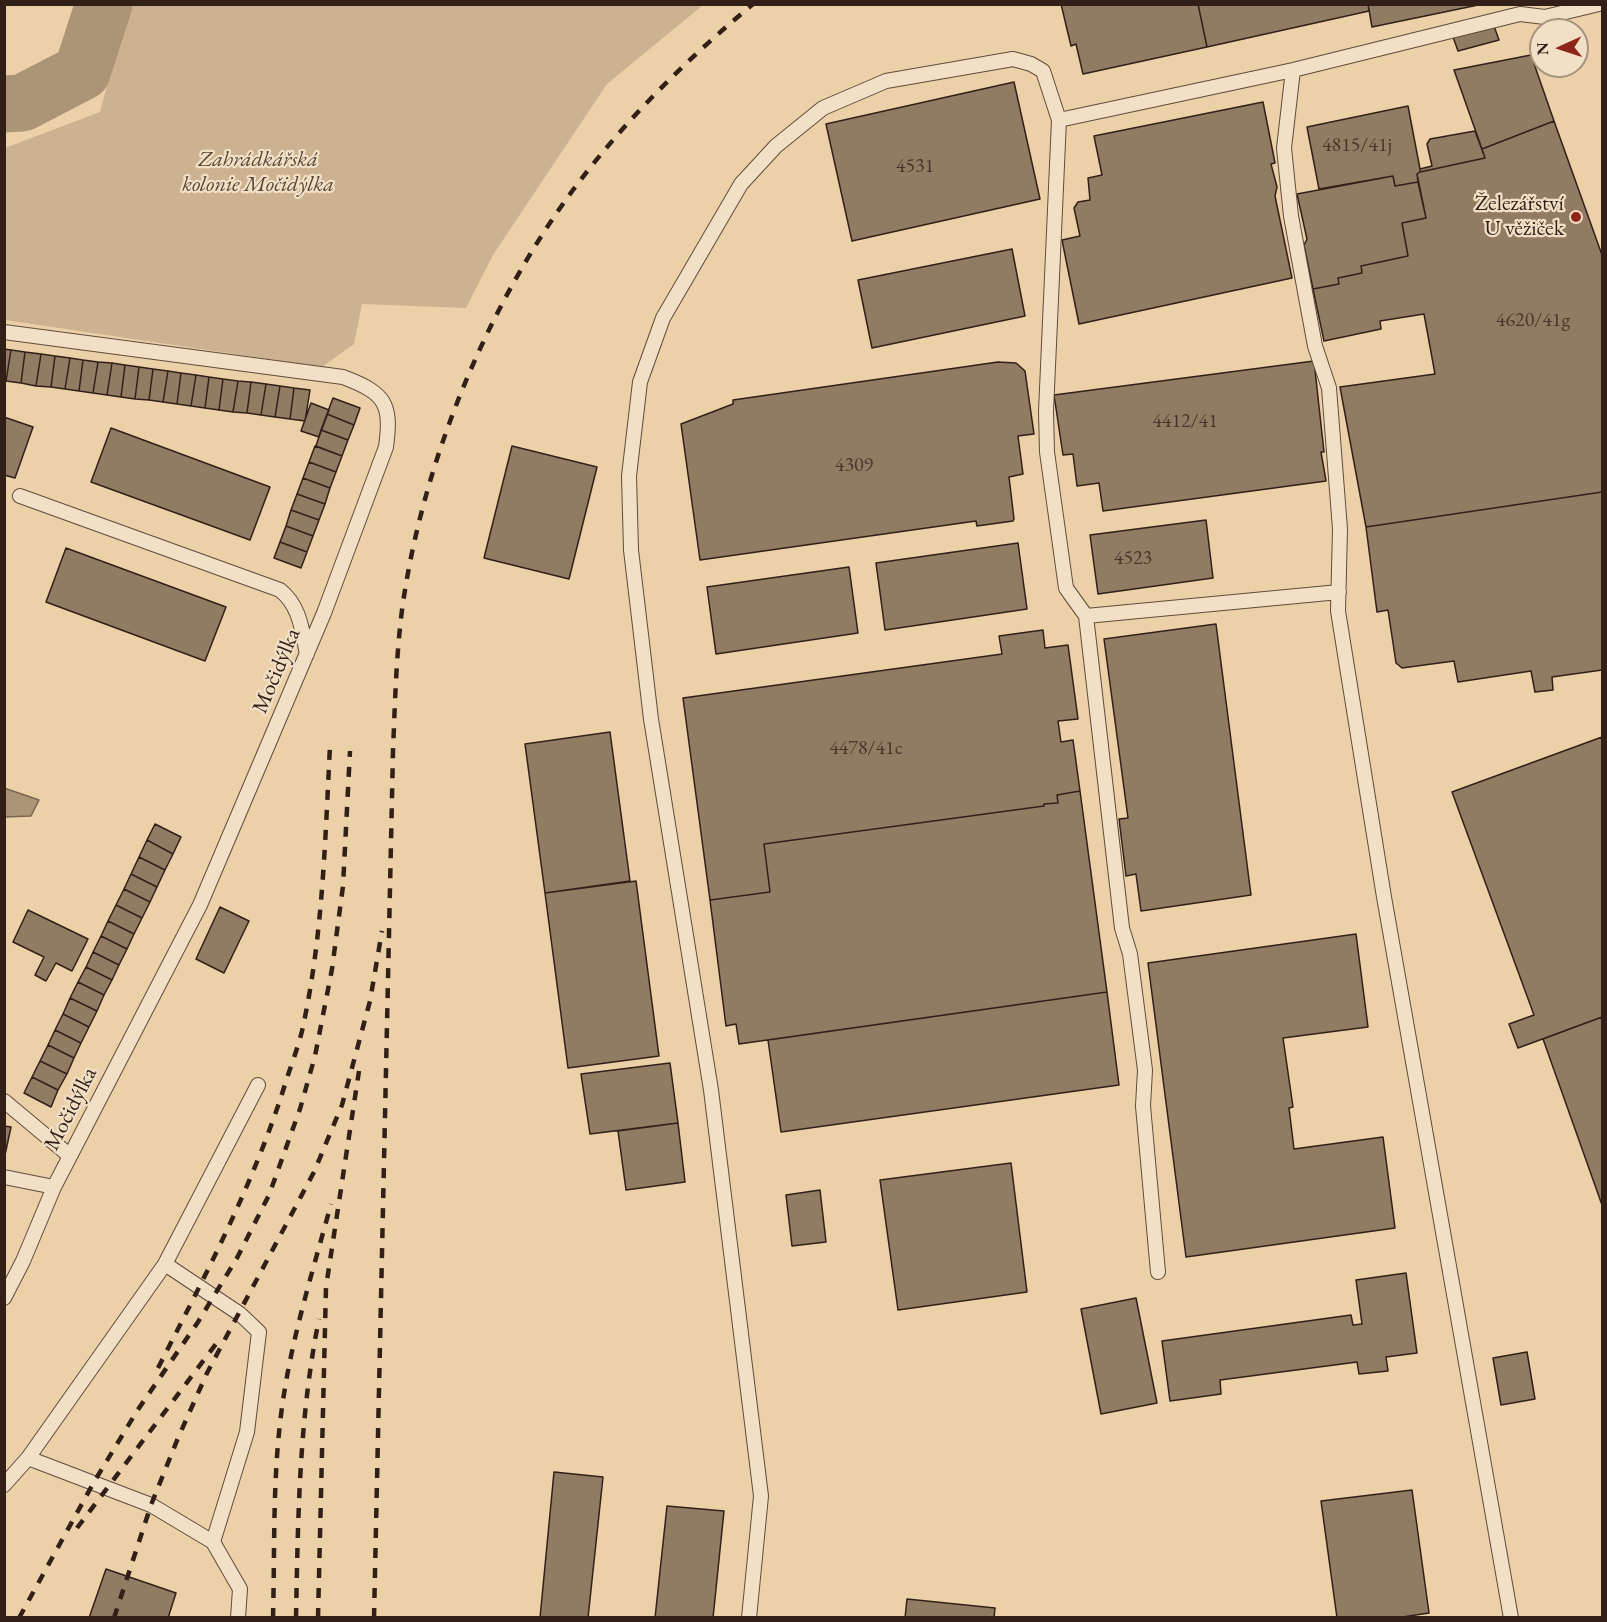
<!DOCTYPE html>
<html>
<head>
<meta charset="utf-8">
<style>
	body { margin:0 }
	#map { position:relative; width:1607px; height:1622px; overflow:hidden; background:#ebd0a8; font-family:"EB Garamond",serif }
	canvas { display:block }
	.frame { position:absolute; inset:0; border:6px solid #321f18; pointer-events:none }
	.north { position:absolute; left:1529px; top:18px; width:60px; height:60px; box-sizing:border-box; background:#f2e0c6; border:2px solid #a59380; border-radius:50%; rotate:267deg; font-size:16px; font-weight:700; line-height:24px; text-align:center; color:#321f18 }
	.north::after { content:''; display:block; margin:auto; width:21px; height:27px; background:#8f2418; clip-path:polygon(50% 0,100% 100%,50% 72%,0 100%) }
</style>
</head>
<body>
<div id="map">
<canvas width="1607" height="1622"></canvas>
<div class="frame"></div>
<div class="north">N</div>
</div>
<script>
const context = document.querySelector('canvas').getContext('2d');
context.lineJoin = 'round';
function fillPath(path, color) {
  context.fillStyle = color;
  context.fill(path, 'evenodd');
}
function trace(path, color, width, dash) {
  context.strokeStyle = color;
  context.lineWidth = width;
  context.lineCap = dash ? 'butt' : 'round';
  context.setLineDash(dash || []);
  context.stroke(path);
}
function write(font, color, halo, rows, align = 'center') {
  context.font = font + ' "EB Garamond",serif';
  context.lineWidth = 4.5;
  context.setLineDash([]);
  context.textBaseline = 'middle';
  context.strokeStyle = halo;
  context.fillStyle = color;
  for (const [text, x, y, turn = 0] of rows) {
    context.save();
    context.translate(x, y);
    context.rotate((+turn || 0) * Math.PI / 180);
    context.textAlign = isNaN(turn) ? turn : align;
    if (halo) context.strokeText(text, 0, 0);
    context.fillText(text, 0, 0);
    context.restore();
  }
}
fillPath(new Path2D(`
	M 128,5 L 128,4 L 703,5 L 607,84 L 493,255 L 466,308 L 362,304 L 354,344 L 322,367 L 5,320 L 5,148 L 100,112 Z`), '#ccb290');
const water = new Path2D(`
	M 4,788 L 39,800 L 31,816 L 5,817 Z`);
fillPath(water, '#ac9477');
trace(water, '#7b6551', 1.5);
trace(new Path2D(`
	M 4,104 L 22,103 L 82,72 L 104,4`), '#ac9477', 57);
const building = new Path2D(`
	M 1061,4 L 1198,4 L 1207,47 L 1083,74 L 1076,44 L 1071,46 Z
	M 1198,4 L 1368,4 L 1369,11 L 1207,47 Z
	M 1368,4 L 1483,4 L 1372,27 Z
	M 1494,26 L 1499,40 L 1458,51 L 1453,37 Z
	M 1531,55 L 1554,121 L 1482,149 L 1454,70 Z
	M 1014,82 L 1040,199 L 852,241 L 826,124 Z
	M 1263,102 L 1275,163 L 1271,164 L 1277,187 L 1275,196 L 1292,278 L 1079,324 L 1062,240 L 1080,236 L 1074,208 L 1078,202 L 1090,200 L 1088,178 L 1102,175 L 1094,136 Z
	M 1408,106 L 1420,169 L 1420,172 L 1417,174 L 1418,182 L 1395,186 L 1393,176 L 1319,189 L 1307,127 Z
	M 1554,121 L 1602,255 L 1602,492 L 1366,527 L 1340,387 L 1435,374 L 1424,314 L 1380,321 L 1381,329 L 1324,341 L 1313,289 L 1339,284 L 1338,278 L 1362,273 L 1361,266 L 1408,256 L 1402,223 L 1426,218 L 1417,174 L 1420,172 L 1485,158 L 1482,149 Z
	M 1475,131 L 1485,158 L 1420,172 L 1420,169 L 1432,166 L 1427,144 L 1430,139 Z
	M 1393,176 L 1395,186 L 1418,182 L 1426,218 L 1402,223 L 1408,256 L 1361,266 L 1362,273 L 1338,278 L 1339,284 L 1313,289 L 1304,245 L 1307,239 L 1297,194 Z
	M 1012,249 L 1025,316 L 872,348 L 858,280 Z
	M 4,349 L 11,350 L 6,381 L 4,381 Z
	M 11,350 L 25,352 L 21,383 L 6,381 Z
	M 25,352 L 41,354 L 36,386 L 21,383 Z
	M 41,354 L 55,356 L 51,387 L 36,386 Z
	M 55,356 L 70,358 L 65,389 L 51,387 Z
	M 70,358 L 83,360 L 79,391 L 65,389 Z
	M 83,360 L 98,362 L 93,393 L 79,391 Z
	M 1314,361 L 1324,452 L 1321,452 L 1326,481 L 1103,511 L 1099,483 L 1077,486 L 1073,454 L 1063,455 L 1054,395 Z
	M 98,362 L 112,363 L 107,395 L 93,393 Z
	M 998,362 L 1016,363 L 1025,371 L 1034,434 L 1018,436 L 1023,474 L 1009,477 L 1014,519 L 1013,521 L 977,526 L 976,521 L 700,560 L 681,424 L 733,404 L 733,400 Z
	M 112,363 L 125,365 L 121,397 L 107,395 Z
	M 125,365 L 139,367 L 135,399 L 121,397 Z
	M 139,367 L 153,369 L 149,400 L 135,399 Z
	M 153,369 L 168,371 L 163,402 L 149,400 Z
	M 168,371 L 181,373 L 177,404 L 163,402 Z
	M 181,373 L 196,375 L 191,406 L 177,404 Z
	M 196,375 L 209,377 L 205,408 L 191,406 Z
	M 209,377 L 223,379 L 219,410 L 205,408 Z
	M 223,379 L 238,381 L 233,412 L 219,410 Z
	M 238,381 L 251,382 L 247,413 L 233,412 Z
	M 251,382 L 266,384 L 261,415 L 247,413 Z
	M 266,384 L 280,386 L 275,417 L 261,415 Z
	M 280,386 L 294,388 L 290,419 L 275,417 Z
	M 294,388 L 310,390 L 305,421 L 290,419 Z
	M 333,398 L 360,408 L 354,425 L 327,414 Z
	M 311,403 L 329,410 L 319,437 L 301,431 Z
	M 327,414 L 354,425 L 348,440 L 321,430 Z
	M 4,417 L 33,427 L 15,478 L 4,475 Z
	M 111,428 L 270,487 L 250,540 L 91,482 Z
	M 321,430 L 348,440 L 342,456 L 316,446 Z
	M 315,446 L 342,456 L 336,472 L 309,462 Z
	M 512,446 L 597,467 L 569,579 L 484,558 Z
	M 309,462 L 336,472 L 330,488 L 303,478 Z
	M 303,478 L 330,488 L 325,504 L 297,494 Z
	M 1602,492 L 1602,670 L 1552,677 L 1553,690 L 1535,692 L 1531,671 L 1458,682 L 1454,661 L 1402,668 L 1396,663 L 1388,610 L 1377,612 L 1366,527 Z
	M 297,494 L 325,504 L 319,520 L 291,510 Z
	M 291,510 L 319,520 L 313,536 L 286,526 Z
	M 1206,520 L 1213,578 L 1098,594 L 1090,535 Z
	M 286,526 L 313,536 L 307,552 L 280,542 Z
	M 280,542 L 307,552 L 301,568 L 274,558 Z
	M 1018,543 L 1027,609 L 885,630 L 876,563 Z
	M 66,548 L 226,607 L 205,661 L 46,602 Z
	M 849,567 L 858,633 L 716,654 L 707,587 Z
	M 1216,624 L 1251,895 L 1141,911 L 1136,874 L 1126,876 L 1119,819 L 1128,818 L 1104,639 Z
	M 1043,630 L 1045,648 L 1068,645 L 1078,719 L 1058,721 L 1061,742 L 1073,740 L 1080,791 L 1057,795 L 1058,803 L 1044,804 L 1044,806 L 764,844 L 770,892 L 710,900 L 683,698 L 1002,654 L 999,636 Z
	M 610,732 L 630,881 L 545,893 L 525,744 Z
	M 1602,737 L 1602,1017 L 1518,1048 L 1509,1024 L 1534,1015 L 1452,792 Z
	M 1080,791 L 1107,992 L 739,1044 L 736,1024 L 726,1026 L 710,900 L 770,892 L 764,844 L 1044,806 L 1044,804 L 1058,803 L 1057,795 Z
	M 155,824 L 181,837 L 173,854 L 147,840 Z
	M 147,840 L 173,854 L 165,870 L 139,857 Z
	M 139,857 L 165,870 L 157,887 L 131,874 Z
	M 131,874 L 157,887 L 150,902 L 124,889 Z
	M 636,881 L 659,1056 L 568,1068 L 545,893 Z
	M 124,889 L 150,902 L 142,918 L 116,905 Z
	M 116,905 L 142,918 L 134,934 L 108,921 Z
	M 220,907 L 249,921 L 224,973 L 196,959 Z
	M 28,910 L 88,939 L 72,971 L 56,963 L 46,981 L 35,975 L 44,957 L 13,942 Z
	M 108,921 L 134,934 L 127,949 L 101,936 Z
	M 1356,934 L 1368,1027 L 1283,1038 L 1293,1107 L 1289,1108 L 1294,1149 L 1383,1137 L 1395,1228 L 1186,1257 L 1148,963 Z
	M 101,936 L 127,949 L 119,965 L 93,952 Z
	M 93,952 L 119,965 L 112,980 L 86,967 Z
	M 86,967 L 112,980 L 104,995 L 78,982 Z
	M 78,982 L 104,995 L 97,1011 L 70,998 Z
	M 1107,992 L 1119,1085 L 781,1132 L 768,1040 Z
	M 70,998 L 97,1011 L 89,1027 L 63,1014 Z
	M 63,1014 L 89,1027 L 81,1043 L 55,1030 Z
	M 1602,1017 L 1602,1205 L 1543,1039 Z
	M 55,1030 L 81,1043 L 74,1058 L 48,1045 Z
	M 48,1045 L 74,1058 L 67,1074 L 40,1061 Z
	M 40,1061 L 67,1074 L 58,1090 L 32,1077 Z
	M 670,1063 L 678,1123 L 590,1134 L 581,1074 Z
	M 32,1077 L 58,1090 L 51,1107 L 24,1093 Z
	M 678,1123 L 685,1182 L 626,1190 L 618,1131 Z
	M 4,1126 L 11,1127 L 5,1155 L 4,1155 Z
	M 1011,1163 L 1027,1292 L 898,1310 L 880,1180 Z
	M 820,1190 L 826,1242 L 792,1246 L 786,1195 Z
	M 1406,1273 L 1417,1353 L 1386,1357 L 1388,1371 L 1359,1374 L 1357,1362 L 1220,1380 L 1221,1394 L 1170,1401 L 1162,1341 L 1351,1315 L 1353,1325 L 1362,1324 L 1356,1280 Z
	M 1136,1298 L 1157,1403 L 1101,1414 L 1081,1309 Z
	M 1527,1352 L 1535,1399 L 1501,1405 L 1493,1358 Z
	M 554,1472 L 603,1477 L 588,1618 L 540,1618 Z
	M 1412,1490 L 1429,1613 L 1396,1618 L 1337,1618 L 1321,1501 Z
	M 667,1506 L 724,1511 L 713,1618 L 655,1618 Z
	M 106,1569 L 176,1593 L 168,1618 L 89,1618 Z
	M 907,1599 L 995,1608 L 994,1618 L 905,1618 Z`);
fillPath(building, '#927b63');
trace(building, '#321f18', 1.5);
const service = new Path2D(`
	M 1293,70 L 1284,148 L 1291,216 L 1315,346 L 1329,388 L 1340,529 L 1338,611 L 1384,897 L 1511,1618
	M 1059,120 L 1046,411 L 1047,452 L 1066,588 L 1086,616 L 1122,928 L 1130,954 L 1145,1070 L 1143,1106 L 1158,1272
	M 4,332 L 343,377 C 385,393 392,403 386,447 L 324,613 L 200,905 L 54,1187 L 23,1261 L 4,1298
	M 20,496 L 280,590 C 300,606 302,630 307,654
	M 1086,616 L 1339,592
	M 4,1101 L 70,1156
	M 4,1177 L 54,1187
	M 165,1264 L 240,1314 L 259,1332 L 247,1432 L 213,1542
	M 28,1458 L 151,1505 L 213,1542 L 240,1589 L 238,1618
	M 4,1485 L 28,1458 L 165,1264 L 258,1085
	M 749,1618 L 761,1496 L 711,1090 L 651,719 L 631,550 L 629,476 L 640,382 L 663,318 L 741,184 L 776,146 L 823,108 L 886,81 L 1013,59 L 1031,64 L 1043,71 L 1059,120 L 1293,70 L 1520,14 L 1545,17 L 1599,4`);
trace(service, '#604b3c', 16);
trace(service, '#f2e0c6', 14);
trace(new Path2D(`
	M 158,1368 C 206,1274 256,1180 287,1078 C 292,1063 298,1047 302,1031 C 323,937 325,841 330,746
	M 77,1528 L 216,1344
	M 19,1618 L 94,1482 L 137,1411 L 198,1322 L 237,1258 L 269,1195 L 300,1109 L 315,1056 L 332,969 L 343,886 L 350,751
	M 114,1618 L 151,1505 L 178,1438 L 207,1373 L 314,1172 L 342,1105 L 370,1001 L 382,931
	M 273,1618 C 275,1543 272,1468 284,1394 C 294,1330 314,1267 331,1204
	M 296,1618 C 298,1518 299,1417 319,1319
	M 318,1618 L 326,1287 L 359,1071
	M 374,1618 L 393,751 C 395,704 396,657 402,610 C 422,464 486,308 573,190 C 625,120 687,59 753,4`), '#321f18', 4.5, [10, 10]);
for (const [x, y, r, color] of [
	[1576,217,6,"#8f2418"]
]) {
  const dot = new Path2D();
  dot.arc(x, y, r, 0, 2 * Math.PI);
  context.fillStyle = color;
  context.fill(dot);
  trace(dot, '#f2e0c6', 2);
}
write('20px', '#4a362b', null, [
	["4815/41j",1357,146],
	["4531",915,167],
	["4620/41g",1533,321],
	["4412/41",1185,422],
	["4309",854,466],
	["4523",1133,559],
	["4478/41c",866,749]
]);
write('italic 22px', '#584436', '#f2e0c6', [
	["Zahrádkářská",258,160],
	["kolonie Močidýlka",258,185]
]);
write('22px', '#321f18', '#f2e0c6', [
	["Železářství",1564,204],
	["U věžiček",1564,229]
], 'right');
write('22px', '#321f18', '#f2e0c6', [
	["Močidýlka",277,671,-67],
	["Močidýlka",71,1109,-63]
]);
</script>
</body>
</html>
